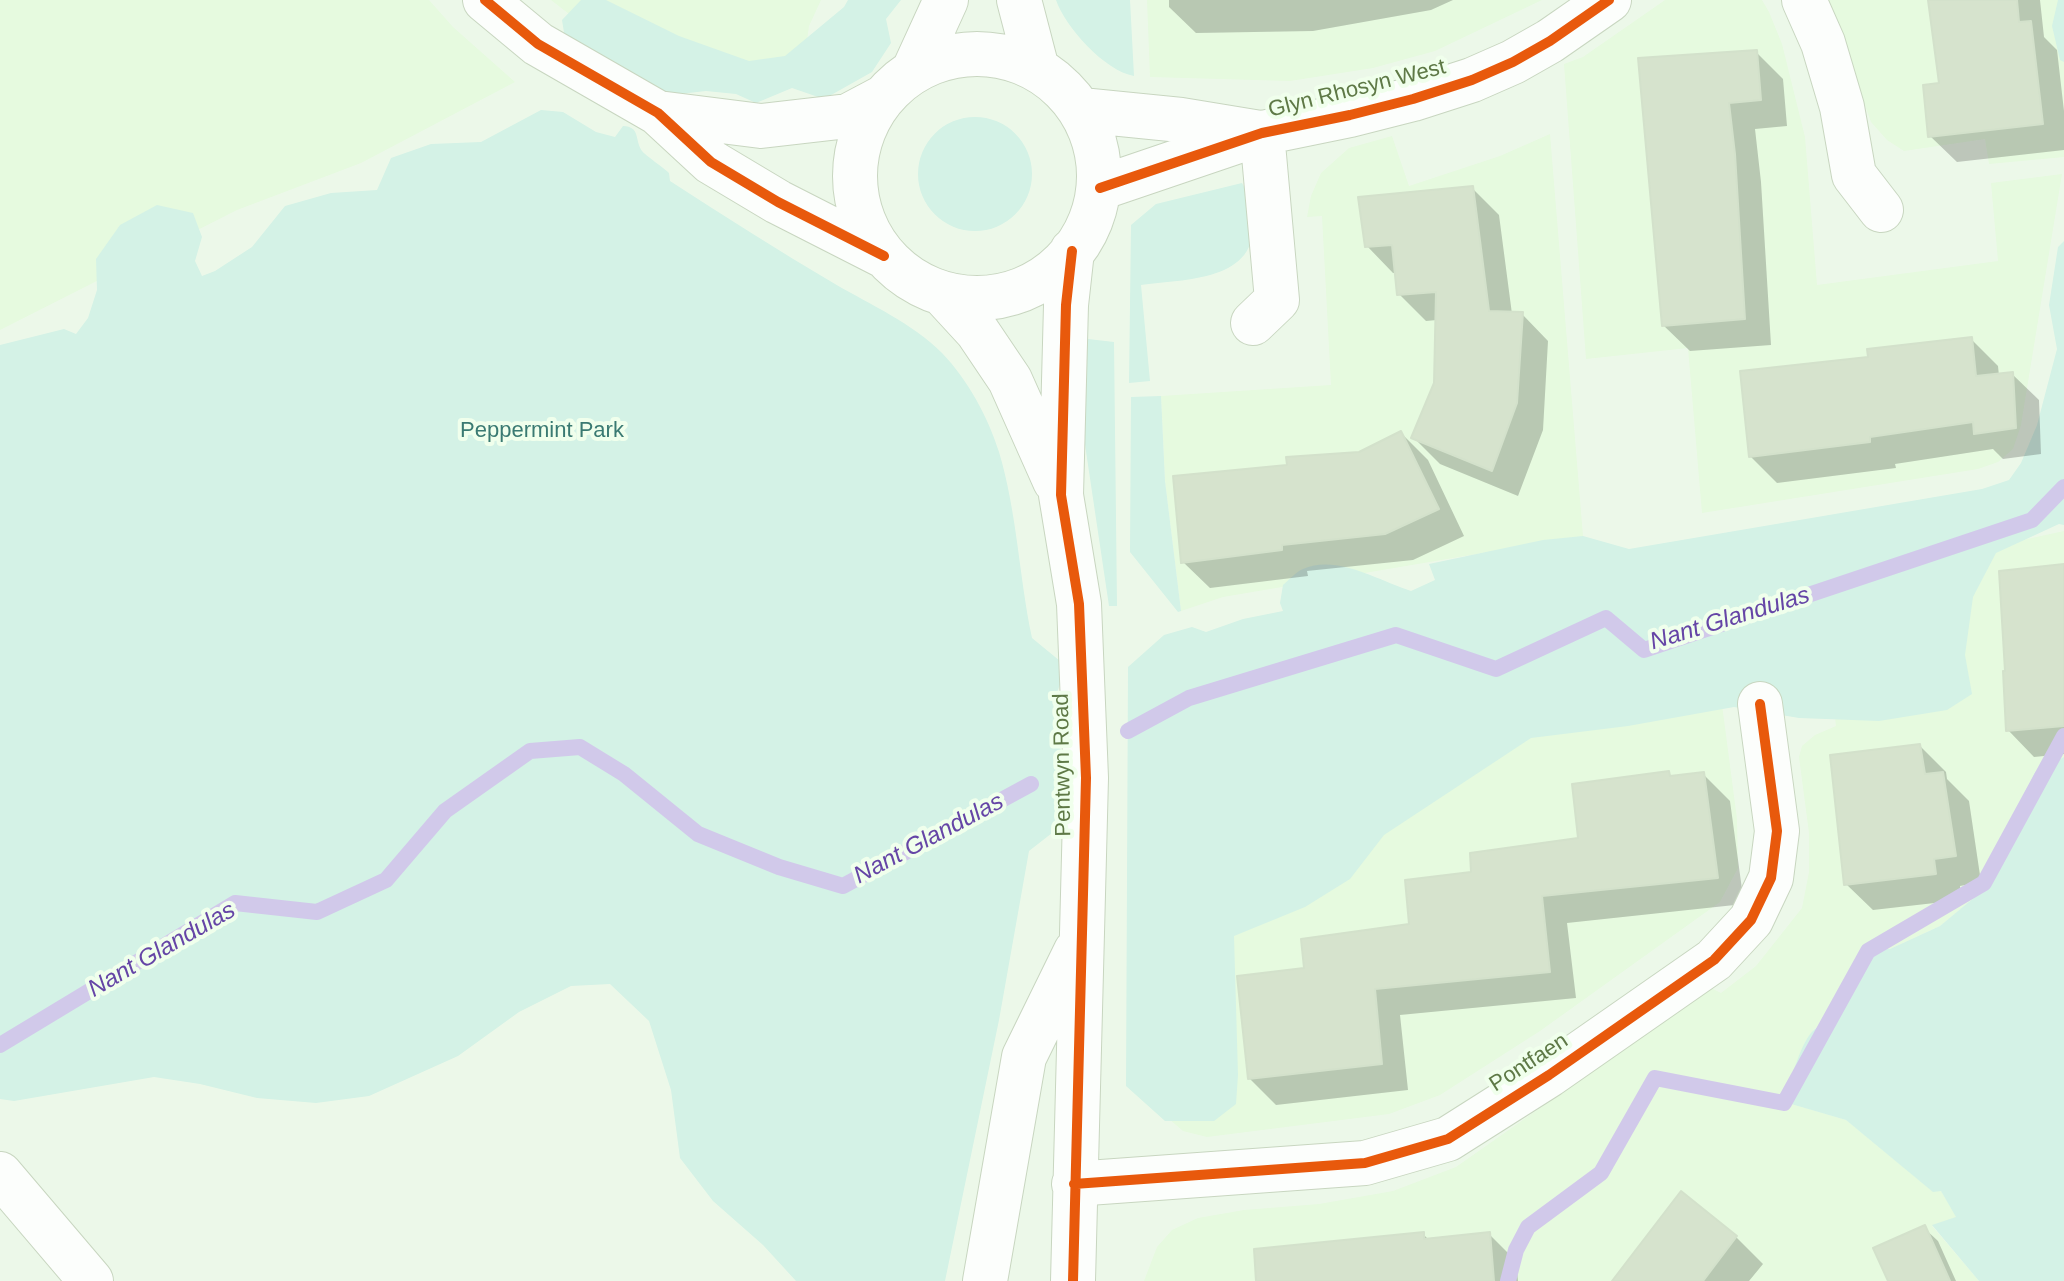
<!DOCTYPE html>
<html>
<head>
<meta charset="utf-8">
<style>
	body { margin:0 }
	canvas { display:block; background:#ecf8e9 }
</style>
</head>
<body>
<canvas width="2064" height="1281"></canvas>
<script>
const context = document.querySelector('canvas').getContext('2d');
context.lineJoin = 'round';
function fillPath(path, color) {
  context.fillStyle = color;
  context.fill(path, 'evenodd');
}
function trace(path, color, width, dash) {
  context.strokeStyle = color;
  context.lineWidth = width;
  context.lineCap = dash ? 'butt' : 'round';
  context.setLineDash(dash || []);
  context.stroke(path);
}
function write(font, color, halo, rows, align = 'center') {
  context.font = font + ' Helvetica,sans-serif';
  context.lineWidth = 8;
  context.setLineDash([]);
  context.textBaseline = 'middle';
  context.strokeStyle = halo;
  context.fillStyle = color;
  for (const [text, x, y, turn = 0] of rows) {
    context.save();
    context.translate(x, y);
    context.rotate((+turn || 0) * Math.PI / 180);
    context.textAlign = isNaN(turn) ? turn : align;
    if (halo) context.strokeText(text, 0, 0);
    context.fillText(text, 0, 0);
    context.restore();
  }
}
fillPath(new Path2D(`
	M 0,0 L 429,0 L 453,27 L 515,82 L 361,163 L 237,210 L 0,330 Z
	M 551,0 L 821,0 L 809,26 L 806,48 L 791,74 L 569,14 Z
	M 1147,0 L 1542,0 L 1435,51 L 1373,68 L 1290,81 L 1150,77 Z
	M 1665,0 L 1762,0 L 1769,12 L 1782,44 L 1805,137 L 1817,285 L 1998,261 L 1991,183 L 2062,174 L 2021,425 L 2013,449 L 1998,462 L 1978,469 L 1702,513 L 1688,348 L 1586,359 L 1564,64 L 1583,57 Z
	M 1827,0 L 2064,0 L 2064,157 L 1989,164 L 1985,139 L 1904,151 L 1887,140 L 1871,122 Z
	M 1550,134 L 1583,536 L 1223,597 L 1181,611 L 1165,481 L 1161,396 L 1331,385 L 1322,216 L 1307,217 L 1311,196 L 1321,173 L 1349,148 L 1392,136 L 1409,186 L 1500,156 Z
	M 2064,531 L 2064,757 L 2035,772 L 2013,818 L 2008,842 L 1994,881 L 1940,926 L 1890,949 L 1878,948 L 1839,997 L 1832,1019 L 1814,1029 L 1805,1042 L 1791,1085 L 1782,1101 L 1846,1120 L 1933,1191 L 1941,1191 L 1957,1217 L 1932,1226 L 1979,1281 L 1144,1281 L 1157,1247 L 1172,1230 L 1198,1218 L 1244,1210 L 1319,1204 L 1393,1191 L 1456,1167 L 1711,988 L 1721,993 L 1756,966 L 1802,908 L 1809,872 L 1809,833 L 1799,757 L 1802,746 L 1815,735 L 1836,726 L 1825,637 L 1712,628 L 1737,819 L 1738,868 L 1720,902 L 1540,1031 L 1440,1095 L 1389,1114 L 1207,1137 L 1183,1131 L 1161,1112 L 1139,778 L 1751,599 Z`), '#e6fadf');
fillPath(new Path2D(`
	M 581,0 L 606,0 L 679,36 L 749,61 L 785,56 L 844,7 L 848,0 L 901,0 L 886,19 L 891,43 L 872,72 L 824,99 L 792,88 L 756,103 L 736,94 L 706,91 L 671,95 L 566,45 L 562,20 Z
	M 1056,0 L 1130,0 L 1134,76 C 1105,71 1065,27 1056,0 Z
	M 2058,0 L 2064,0 L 2064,62 L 2060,60 L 2052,26 Z
	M 541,110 L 563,112 L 596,132 L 615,137 L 623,126 C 641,127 634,139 642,151 C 646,156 663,167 669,173 L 670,181 C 724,216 779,251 835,284 C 871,305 912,323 942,353 C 968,380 988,417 999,452 C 1017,512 1019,576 1032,638 L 1060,661 L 1062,678 L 1053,705 L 1058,717 L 1051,739 L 1068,757 L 1070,819 L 1029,851 L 999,1020 L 945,1281 L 796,1281 L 763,1245 L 713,1201 L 680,1158 L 671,1090 L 649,1021 L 610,984 L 571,986 L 519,1012 L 458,1056 L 369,1096 L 316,1103 L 257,1098 L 200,1084 L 154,1077 L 14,1101 L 0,1099 L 0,345 L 64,329 L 76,334 L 88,318 L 97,290 L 96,259 L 120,225 L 157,205 L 193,213 L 202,237 L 195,261 L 202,276 L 215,271 L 252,247 L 285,206 L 331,193 L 377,190 L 391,158 L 431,144 L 481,142 Z
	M918 174a57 57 0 1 1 114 0a57 57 0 1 1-114 0Z
	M 1242,183 C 1249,194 1250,205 1252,218 C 1261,282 1183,279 1141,285 L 1150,381 L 1129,383 L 1131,225 L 1156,204 Z
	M 2064,241 L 2064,525 L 2059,524 L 1996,553 L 1973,597 L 1965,655 L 1972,694 L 1947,710 L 1879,721 L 1799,718 L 1734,707 L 1628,726 L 1531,738 L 1384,835 L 1350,879 L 1305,907 L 1234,936 L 1238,1075 L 1236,1104 L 1214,1121 L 1165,1121 L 1126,1086 L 1128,667 L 1164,635 L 1192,627 L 1206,632 L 1243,619 L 1283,611 L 1280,603 L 1283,585 C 1289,580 1296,572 1303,569 C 1337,554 1379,581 1411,591 L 1435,580 L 1429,564 L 1543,540 L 1583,536 L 1629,549 L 1982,489 L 2009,480 L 2021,463 L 2037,425 L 2057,349 L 2049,305 L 2058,247 Z
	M 1088,339 L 1114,342 L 1117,606 L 1109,606 L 1084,438 L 1084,384 Z
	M 1161,396 L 1165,481 L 1181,611 L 1178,612 L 1130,552 L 1131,397 Z
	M 2064,757 L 2064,1281 L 1979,1281 L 1932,1225 L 1956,1217 L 1941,1191 L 1933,1192 L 1846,1120 L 1781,1101 C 1793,1081 1799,1042 1815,1029 C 1820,1025 1827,1022 1832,1019 L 1839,997 L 1870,952 L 1878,948 L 1890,949 L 1940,926 L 1994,881 L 2008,842 L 2013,818 L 2035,772 Z`), '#d4f2e6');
fillPath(new Path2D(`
	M 1169,0 L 1453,0 L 1431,10 L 1313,31 L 1196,33 L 1169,7 Z
	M 1931,0 L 2040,0 L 2044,37 L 2057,50 L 2064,111 L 2064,150 L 1957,162 L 1930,136 L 1941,85 Z
	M 1756,52 L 1783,79 L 1787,126 L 1755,129 L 1761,182 L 1771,345 L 1690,351 L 1663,325 L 1641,60 Z
	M 1472,188 L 1499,215 L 1512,314 L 1522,314 L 1548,341 L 1543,430 L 1518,496 L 1440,464 L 1414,438 L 1436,383 L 1437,320 L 1426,321 L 1399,294 L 1397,273 L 1393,273 L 1367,246 Z
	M 1971,339 L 1998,366 L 1999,376 L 2012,374 L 2039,400 L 2041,454 L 2003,459 L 1993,449 L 1895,464 L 1896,468 L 1777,483 L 1751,457 L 1870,358 Z
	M 1401,433 L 1428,460 L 1464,536 L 1413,560 L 1307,571 L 1308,576 L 1210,588 L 1183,562 L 1289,467 L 1360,454 Z
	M 2064,566 L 2064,754 L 2034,757 L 2008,730 Z
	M 1920,746 L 1946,772 L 1947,779 L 1969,801 L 1981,882 L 1960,886 L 1961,900 L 1873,910 L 1846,884 Z
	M 1668,773 L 1673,778 L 1703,774 L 1730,801 L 1744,904 L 1567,923 L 1576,998 L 1400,1015 L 1408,1090 L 1276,1105 L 1249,1078 L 1306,970 L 1411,926 L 1474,873 L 1580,840 Z
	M 1924,1228 L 1938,1241 L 1956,1281 L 1890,1281 Z
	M 1489,1234 L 1516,1261 L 1518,1281 L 1293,1281 L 1424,1235 L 1429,1240 Z
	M 1736,1237 L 1763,1264 L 1749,1281 L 1625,1281 Z`), '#0003');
trace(new Path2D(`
	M 1128,731 L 1189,698 L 1396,635 L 1496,669 L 1606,618 L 1644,650 L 2032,520 L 2064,487
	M 0,1045 L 235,903 L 317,912 L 386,880 L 445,811 L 530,751 L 580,747 L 624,774 L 698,834 L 779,867 L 843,886 L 1031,784
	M 1508,1281 L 1516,1250 L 1528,1227 L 1601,1173 L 1655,1078 L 1784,1103 L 1868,951 L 1984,883 L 2064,736`), '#d1c9ea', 16);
const building = new Path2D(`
	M 1928,0 L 2017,0 L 2019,22 L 2031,21 L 2043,124 L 1928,137 L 1923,85 L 1939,83 Z
	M 1757,50 L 1761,100 L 1729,103 L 1735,154 L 1745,319 L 1662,326 L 1638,58 Z
	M 1473,186 L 1489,311 L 1523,312 L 1517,403 L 1492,471 L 1411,438 L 1434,383 L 1436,292 L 1397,295 L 1392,245 L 1365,247 L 1358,197 Z
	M 1972,337 L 1976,376 L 2013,372 L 2016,428 L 1974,434 L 1973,422 L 1870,437 L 1870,442 L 1749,457 L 1740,371 L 1868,357 L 1867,349 Z
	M 1401,431 L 1439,509 L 1385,534 L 1282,545 L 1282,550 L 1181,563 L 1173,476 L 1287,465 L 1286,457 L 1359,452 Z
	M 2064,564 L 2064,726 L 2006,731 L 2003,671 L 2005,671 L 1999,571 Z
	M 1920,744 L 1925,774 L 1943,772 L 1956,856 L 1934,859 L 1936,874 L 1844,885 L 1830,755 Z
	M 1669,771 L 1670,776 L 1704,772 L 1718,878 L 1542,896 L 1550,972 L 1375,989 L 1382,1064 L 1248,1079 L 1237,976 L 1304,968 L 1301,939 L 1409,924 L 1405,880 L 1471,872 L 1470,853 L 1578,838 L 1572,784 Z
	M 1681,1191 L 1737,1236 L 1703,1281 L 1612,1281 Z
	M 1925,1225 L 1950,1281 L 1888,1281 L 1873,1248 Z
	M 1424,1232 L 1424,1239 L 1490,1232 L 1494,1281 L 1256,1281 L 1254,1249 Z`);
fillPath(building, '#d6e3cd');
trace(building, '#d3e1cb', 2);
const minor = new Path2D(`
	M 485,0 L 538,44 L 658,113 L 711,162 L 778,202 L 884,256
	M 1019,0 L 1037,69
	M 1804,0 L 1823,43 L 1842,107 L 1854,175 L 1881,210
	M855 176a122 122 0 1 1 244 0a122 122 0 1 1-244 0Z
	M 914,70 L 946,0
	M 1081,110 L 1181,120 L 1260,133
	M 658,113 L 761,126 L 848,116 L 882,98
	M 1100,188 L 1262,133 L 1350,115 L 1413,99 L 1472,80 L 1513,62 L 1550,41 L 1609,0
	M 1072,251 L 1066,305 L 1061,495 L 1079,604 L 1086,778 L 1073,1281
	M 943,294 L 977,331 L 1010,380 L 1055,481
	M 1253,323 L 1277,300 L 1262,133
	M 0,1174 L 91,1281
	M 1074,1184 L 1365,1163 L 1448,1139 L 1549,1075 L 1714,960 L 1751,920 L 1771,878 L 1777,831 L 1760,704
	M 985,1281 L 1024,1057 L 1076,951`);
trace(minor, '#c8d6c0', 46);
trace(minor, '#fcfefc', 44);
trace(new Path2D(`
	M 485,0 L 538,44 L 658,113 L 711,162 L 778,202 L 884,256
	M 1100,188 L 1262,133 L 1350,115 L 1413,99 L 1472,80 L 1513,62 L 1550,41 L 1609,0
	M 1072,251 L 1066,305 L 1061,495 L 1079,604 L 1086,778 L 1073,1281
	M 1074,1184 L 1365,1163 L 1448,1139 L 1549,1075 L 1714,960 L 1751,920 L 1771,878 L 1777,831 L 1760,704`), '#e8590c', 10);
write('22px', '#5e7946', '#f0ffec', [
	["Glyn Rhosyn West",1357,89,-14],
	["Pentwyn Road",1063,765,-91],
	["Pontfaen",1529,1063,-33]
]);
write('22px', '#3a7a72', '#f0ffec', [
	["Peppermint Park",542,431]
]);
write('italic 24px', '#6545a6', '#f0ffec', [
	["Nant Glandulas",1730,619,-17],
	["Nant Glandulas",929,839,-28],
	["Nant Glandulas",162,950,-30]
]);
</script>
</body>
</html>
